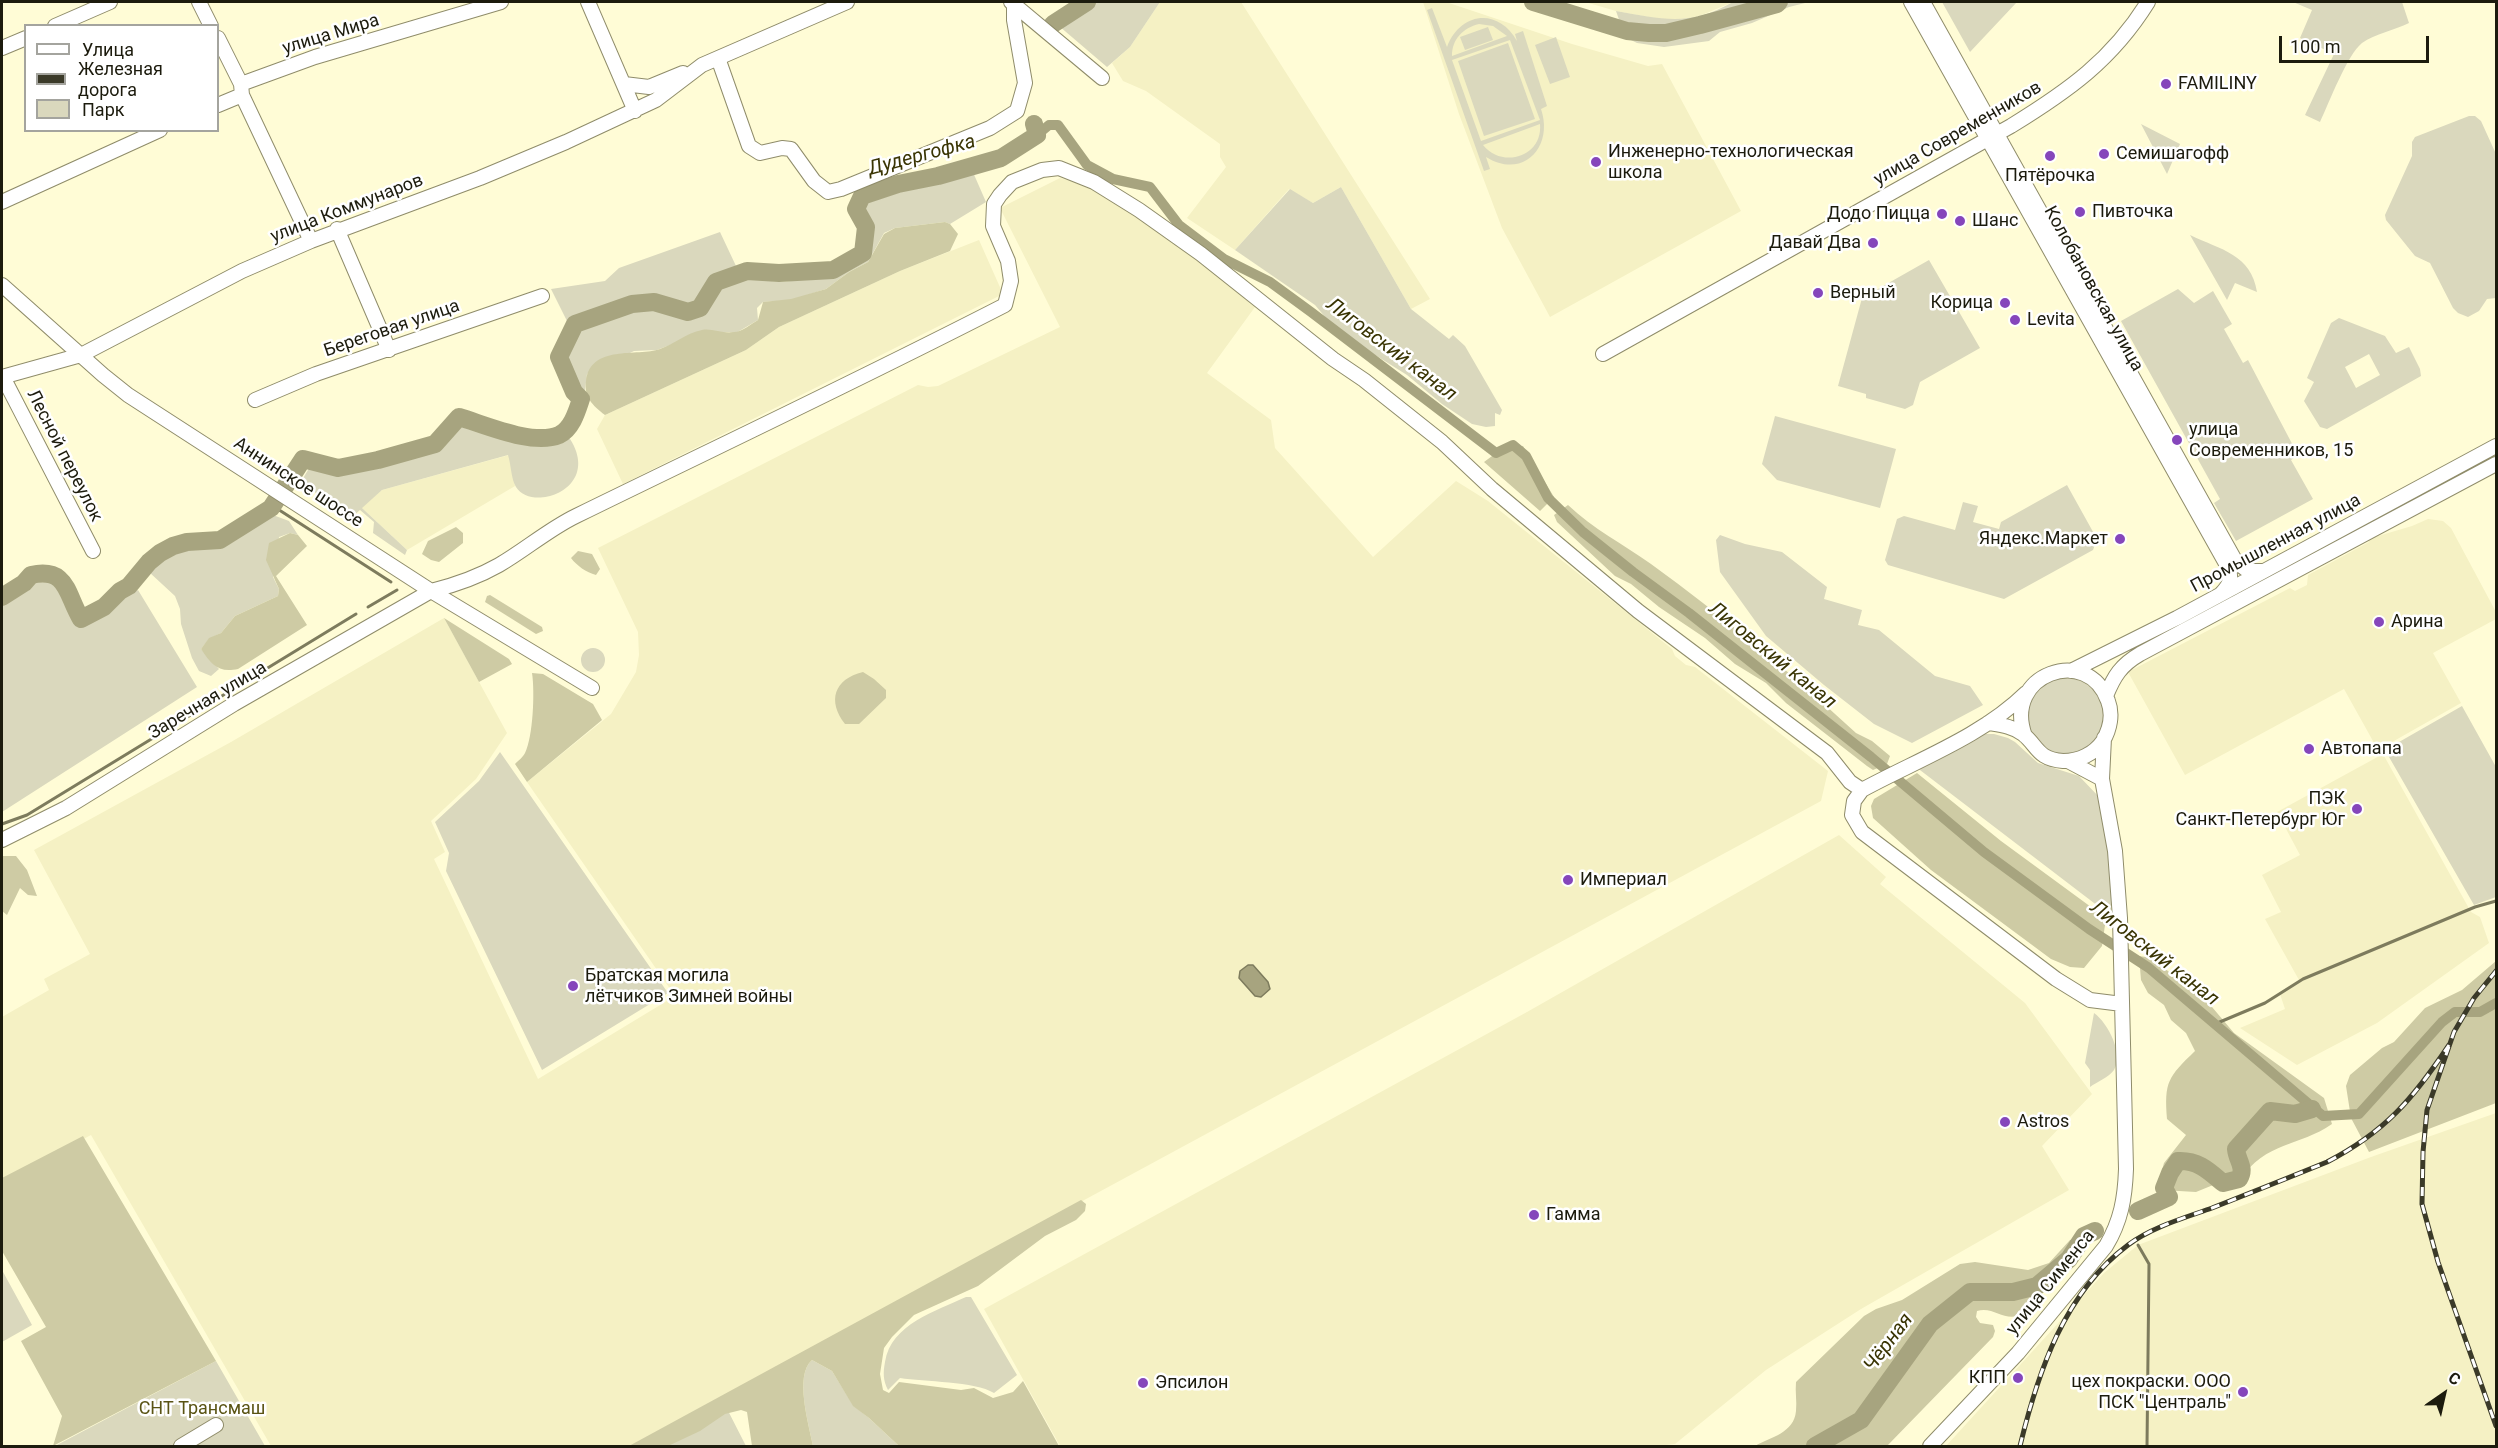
<!DOCTYPE html>
<html>
<head>
<meta charset="utf-8">
<style>
	body { margin:0 }
	#map { position:relative; width:2498px; height:1448px; overflow:hidden; background:#fffcd6; font-family:Roboto,sans-serif }
	canvas { display:block }
	.frame { position:absolute; inset:0; border:3px solid #1c1b0d; pointer-events:none }
	.legend { position:absolute; left:24px; top:24px; width:195px; height:108px; box-sizing:border-box; background:#fff; border:2px solid #a4a49e; margin:0; padding:8px 10px; list-style:none; font-size:18px; color:#1c1b0d }
	.legend li { display:flex; align-items:center; gap:12px; height:30px }
	.legend b { width:30px; border:2px solid #a4a49e }
	.north { position:absolute; left:2414px; top:1364px; width:60px; height:60px; -webkit-text-stroke:4px #fff; paint-order:stroke; rotate:34deg; font-size:16px; font-weight:700; line-height:24px; text-align:center; color:#1c1b0d }
	.north::after { content:''; display:block; margin:auto; width:21px; height:27px; background:#1c1b0d; clip-path:polygon(50% 0,100% 100%,50% 72%,0 100%) }
	.scale { position:absolute; left:2279px; top:36px; width:150px; height:27px; box-sizing:border-box; border:3px solid #1c1b0d; border-top:0; padding-left:8px; font-size:18px; line-height:21px; white-space:nowrap; color:#1c1b0d; -webkit-text-stroke:4px #fff; paint-order:stroke }
</style>
</head>
<body>
<div id="map">
<canvas width="2498" height="1448"></canvas>
<div class="frame"></div>
<ul class="legend">
<li><b style="height:8px;background:#fff"></b>Улица</li>
<li><b style="height:8px;background:#3b3a29"></b>Железная дорога</li>
<li><b style="height:16px;background:#dad8bd"></b>Парк</li>
</ul>
<div class="north">С</div>
<div class="scale">100 m</div>
</div>
<script>
const context = document.querySelector('canvas').getContext('2d');
context.lineJoin = 'round';
function fillPath(path, color) {
  context.fillStyle = color;
  context.fill(path, 'evenodd');
}
function trace(path, color, width, dash) {
  context.strokeStyle = color;
  context.lineWidth = width;
  context.lineCap = dash ? 'butt' : 'round';
  context.setLineDash(dash || []);
  context.stroke(path);
}
function write(font, color, halo, rows, align = 'center') {
  context.font = font + ' Roboto,sans-serif';
  context.lineWidth = 5;
  context.setLineDash([]);
  context.textBaseline = 'middle';
  context.strokeStyle = halo;
  context.fillStyle = color;
  for (const [text, x, y, turn = 0] of rows) {
    context.save();
    context.translate(x, y);
    context.rotate((+turn || 0) * Math.PI / 180);
    context.textAlign = isNaN(turn) ? turn : align;
    if (halo) context.strokeText(text, 0, 0);
    context.fillText(text, 0, 0);
    context.restore();
  }
}
fillPath(new Path2D(`
	M 1160,2 L 1241,2 L 1430,299 L 1411,309 L 1341,187 L 1313,203 L 1289,189 L 1235,250 L 1187,218 L 1226,167 L 1220,157 L 1220,144 L 1146,91 L 1123,81 L 1112,63 L 1130,47 Z
	M 1423,2 L 1446,2 L 1572,44 L 1648,66 L 1662,64 L 1741,211 L 1550,317 L 1502,228 L 1459,114 Z
	M 1585,2 L 1733,2 L 1690,20 L 1664,20 L 1616,11 Z
	M 1060,178 L 1094,187 L 1194,257 L 1255,307 L 1207,373 L 1271,420 L 1275,448 L 1373,557 L 1456,481 L 1488,501 L 1672,649 L 1675,656 L 1686,665 L 1695,667 L 1828,771 L 1821,801 L 630,1446 L 271,1446 L 91,1135 L 2,1182 L 2,1017 L 49,990 L 44,979 L 90,954 L 34,850 L 231,742 L 444,618 L 507,733 L 476,779 L 431,821 L 445,852 L 434,859 L 538,1079 L 675,996 L 527,782 L 611,714 L 636,672 L 639,655 L 638,632 L 598,548 L 918,385 L 928,387 L 938,386 L 1060,327 L 1000,208 Z
	M 979,240 L 1003,294 L 623,484 L 597,429 L 605,415 L 746,350 L 779,327 L 900,271 Z
	M 509,455 L 515,486 L 407,550 L 361,507 L 382,490 Z
	M 2428,519 L 2443,521 L 2451,528 L 2496,612 L 2496,619 L 2433,653 L 2461,703 L 2378,750 L 2344,689 L 2185,775 L 2128,672 L 2290,588 L 2295,591 L 2307,585 L 2308,575 L 2369,542 L 2368,539 L 2412,526 Z
	M 2383,754 L 2471,912 L 2480,917 L 2489,943 L 2377,1023 L 2297,1065 L 2240,1028 L 2285,1009 L 2280,994 L 2299,980 L 2265,919 L 2281,912 L 2262,875 L 2300,855 L 2277,812 Z
	M 1839,835 L 1886,877 L 1880,884 L 2025,1003 L 2092,1094 L 2042,1146 L 2069,1190 L 1861,1309 L 1766,1370 L 1675,1444 L 1657,1446 L 1060,1446 L 984,1309 L 1527,1012 Z
	M 2496,1113 L 2496,1446 L 1946,1446 L 2104,1273 L 2138,1245 L 2371,1157 Z`), '#f5f1c4');
fillPath(new Path2D(`
	M 1095,2 L 1160,2 L 1130,47 L 1107,67 L 1059,26 Z
	M 1733,2 L 1809,2 L 1789,7 L 1752,23 L 1720,32 L 1709,41 L 1664,47 L 1637,43 L 1625,37 L 1616,11 C 1663,19 1689,27 1733,2 Z
	M 1942,2 L 2017,2 L 1970,52 Z
	M 2293,2 L 2402,2 L 2409,23 C 2395,30 2375,34 2362,43 C 2347,55 2329,103 2320,122 L 2305,115 L 2334,54 L 2300,38 L 2312,10 Z
	M 1432,8 L 1447,47 C 1460,12 1498,7 1517,41 L 1515,34 L 1523,31 L 1547,106 L 1541,109 C 1554,147 1523,180 1486,157 L 1490,169 L 1484,171 L 1427,10 ZM 1479,24 L 1493,26 L 1507,36 L 1452,56 C 1452,39 1463,28 1479,24 ZM 1510,40 L 1540,120 L 1481,141 L 1452,60 ZM 1540,124 C 1543,157 1502,169 1483,145 Z
	M 1488,27 L 1493,40 L 1465,50 L 1460,37 Z
	M 1556,37 L 1570,77 L 1550,84 L 1535,45 Z
	M 1508,43 L 1535,119 L 1484,136 L 1458,61 Z
	M 2469,116 L 2475,116 L 2481,121 L 2496,154 L 2496,298 L 2487,299 L 2479,311 L 2468,317 L 2458,313 L 2453,308 L 2430,263 L 2415,256 L 2386,220 L 2385,215 L 2412,156 L 2412,142 L 2415,137 Z
	M 2141,124 L 2180,144 L 2167,174 Z
	M 972,170 L 986,202 L 950,224 L 945,222 L 895,228 L 884,233 L 868,262 L 849,272 L 826,289 L 791,300 L 763,302 L 757,308 L 758,320 L 736,333 L 726,332 L 670,345 L 657,350 L 634,351 L 587,374 L 585,391 L 579,391 C 565,367 566,356 575,330 C 592,323 629,305 646,306 C 663,307 679,322 696,315 C 709,310 714,293 723,283 L 751,279 L 781,282 L 830,277 L 864,258 L 871,243 L 865,206 C 874,187 903,188 921,184 C 938,181 955,175 972,170 Z
	M 1341,187 L 1411,309 L 1449,339 L 1453,335 L 1465,346 L 1502,410 L 1500,415 L 1495,413 L 1495,426 L 1486,427 L 1472,424 L 1442,404 L 1407,375 L 1364,348 L 1326,318 L 1315,305 L 1235,250 L 1290,189 L 1313,203 Z
	M 720,232 L 736,266 L 743,267 L 742,271 C 735,273 729,271 723,273 C 710,278 708,289 703,300 L 687,308 L 656,299 L 635,300 L 569,325 L 551,289 L 605,281 L 619,268 Z
	M 2190,235 C 2221,250 2251,254 2257,292 L 2235,283 L 2227,300 Z
	M 1929,260 L 1980,348 L 1920,382 L 1913,405 L 1905,409 L 1866,398 L 1866,394 L 1838,386 L 1862,298 Z
	M 2178,289 L 2194,303 L 2213,291 L 2232,324 L 2224,329 L 2243,363 L 2248,360 L 2298,455 L 2291,460 L 2313,499 L 2236,541 L 2214,503 L 2220,499 L 2121,321 Z
	M 2339,318 L 2385,336 L 2396,353 L 2409,347 L 2420,369 L 2421,376 L 2327,429 L 2320,427 L 2304,401 L 2314,382 L 2307,378 L 2331,323 ZM 2369,354 L 2380,375 L 2356,388 L 2345,367 Z
	M 1775,416 L 1896,449 L 1880,508 L 1777,480 L 1762,464 Z
	M 461,421 L 537,442 L 562,437 L 570,439 C 602,489 532,513 516,487 C 511,479 511,464 508,455 L 382,490 L 362,508 L 407,550 L 405,555 L 373,533 L 374,522 L 360,510 L 350,519 L 322,499 L 302,480 L 311,465 L 342,473 L 423,452 L 438,444 Z
	M 2067,485 L 2097,539 L 2093,550 L 2004,599 L 1888,565 L 1885,560 L 1897,519 L 1904,516 L 1955,530 L 1963,502 L 1978,506 L 1973,522 L 1999,529 L 2001,522 Z
	M 273,515 L 289,521 L 298,535 L 290,533 L 279,537 L 273,577 L 279,589 L 278,596 L 235,616 L 221,633 L 209,639 L 201,649 L 219,669 L 211,676 L 199,671 L 192,658 L 181,624 L 180,609 L 175,596 L 149,572 L 164,558 L 174,553 L 233,542 Z
	M 1720,535 L 1745,544 L 1782,552 L 1827,587 L 1824,599 L 1862,610 L 1858,625 L 1879,630 L 1935,676 L 1970,686 L 1983,705 L 1912,743 L 1874,724 L 1824,685 L 1766,636 L 1720,572 L 1716,540 Z
	M 46,578 L 57,584 L 73,618 L 85,626 C 104,615 118,600 138,590 L 197,687 L 2,812 L 2,602 L 33,581 Z
	M581 660a12 12 0 1 1 24 0a12 12 0 1 1-24 0Z
	M2028 716a38 38 0 1 1 76 0a38 38 0 1 1-76 0Z
	M 2462,706 L 2496,767 L 2496,897 L 2474,905 L 2385,750 Z
	M 1984,734 L 1994,734 L 2008,738 L 2015,742 L 2038,763 L 2079,776 L 2100,798 L 2111,866 L 2111,916 L 1916,767 L 1969,739 Z
	M 500,752 L 668,993 L 542,1070 L 446,871 L 449,853 L 435,822 L 479,781 Z
	M 2094,1013 C 2108,1023 2124,1054 2114,1070 C 2109,1077 2097,1082 2090,1087 L 2090,1070 L 2085,1063 Z
	M 2,1270 L 32,1325 L 2,1342 Z
	M 966,1297 L 971,1297 L 1017,1375 L 994,1393 C 975,1381 924,1382 900,1378 L 888,1390 C 883,1380 883,1373 885,1362 C 891,1324 936,1311 966,1297 Z
	M 812,1360 L 832,1371 L 853,1405 L 869,1418 L 899,1446 L 813,1446 C 809,1425 794,1375 812,1360 Z
	M 216,1361 L 265,1446 L 55,1446 Z
	M 722,1399 L 746,1446 L 636,1446 Z`), '#dad8bd');
fillPath(new Path2D(`
	M 945,222 L 950,224 L 958,234 L 950,251 L 900,271 L 779,327 L 746,350 L 605,415 C 592,405 584,397 586,381 C 591,344 637,357 660,349 C 675,344 686,333 702,330 C 712,328 723,334 734,332 C 742,332 751,324 758,320 L 763,302 L 791,299 L 826,289 L 849,272 L 868,262 L 884,234 L 895,228 Z
	M 1507,445 L 1523,446 L 1554,497 L 1540,511 L 1484,462 Z
	M 1568,505 C 1593,529 1623,544 1651,564 C 1723,616 1791,673 1856,733 L 1872,741 L 1890,756 L 1887,764 L 1873,770 L 1867,766 L 1786,703 L 1766,683 L 1735,664 L 1705,638 L 1659,607 L 1631,584 L 1615,576 L 1557,522 L 1554,515 Z
	M 456,527 L 463,533 L 463,543 L 439,562 L 431,560 L 422,554 L 428,541 Z
	M 290,533 L 298,535 L 307,546 L 276,576 L 307,625 L 238,669 C 218,673 212,665 201,649 L 209,638 L 221,633 L 235,616 L 278,596 L 279,589 L 266,560 L 269,543 Z
	M 578,551 L 592,554 L 600,569 L 596,575 C 586,572 577,566 571,558 Z
	M 490,595 L 542,627 L 543,631 L 536,634 L 485,602 L 487,596 Z
	M 444,618 L 509,659 L 512,664 L 479,682 Z
	M 863,672 L 874,679 L 886,690 L 886,698 L 859,724 L 845,724 C 827,701 834,679 863,672 Z
	M 532,673 L 543,674 L 593,704 L 602,720 L 527,782 L 515,764 C 518,761 523,757 525,753 C 533,737 535,692 532,673 Z
	M 1917,773 L 2001,841 L 2106,918 L 2102,946 L 2084,968 L 2070,967 L 2051,959 L 1931,870 L 1873,818 L 1871,806 L 1874,799 Z
	M 3,856 L 16,856 L 27,870 L 37,896 L 28,895 L 20,888 L 7,915 L 2,911 Z
	M 2139,956 L 2152,958 L 2212,1007 L 2234,1033 L 2324,1098 L 2332,1124 C 2299,1147 2266,1141 2240,1180 L 2223,1181 L 2196,1192 L 2162,1190 L 2158,1184 L 2164,1163 L 2186,1135 L 2167,1119 C 2164,1082 2168,1077 2195,1051 L 2186,1033 L 2171,1020 L 2164,1005 L 2148,993 L 2141,980 Z
	M 2496,961 L 2496,1103 L 2369,1152 L 2351,1118 L 2346,1086 L 2350,1075 L 2382,1048 L 2394,1042 L 2425,1008 L 2462,990 Z
	M 83,1136 L 216,1361 L 53,1446 L 62,1416 L 21,1341 L 46,1327 L 2,1251 L 2,1178 Z
	M 1081,1200 L 1086,1204 L 1085,1211 L 1076,1220 L 1045,1236 L 978,1286 L 914,1315 L 892,1337 L 884,1348 L 880,1374 L 883,1390 L 889,1393 L 899,1382 L 961,1390 L 974,1388 L 993,1398 L 1013,1392 L 1023,1381 L 1059,1446 L 899,1446 L 869,1418 L 853,1406 L 832,1371 L 812,1360 C 794,1375 809,1425 813,1446 L 752,1446 L 747,1412 L 741,1410 L 725,1414 L 700,1431 L 668,1446 L 629,1446 Z
	M 2076,1239 L 2081,1244 L 2082,1250 C 2070,1268 2056,1279 2040,1293 C 2032,1300 2029,1313 2017,1316 C 2003,1320 1992,1306 1977,1311 L 1976,1317 L 1980,1323 L 1993,1325 L 1995,1331 L 1993,1337 L 1887,1446 L 1755,1446 C 1771,1437 1794,1433 1796,1411 C 1797,1401 1795,1392 1796,1382 L 1864,1316 L 1876,1309 L 1902,1300 L 1960,1264 L 1975,1262 L 2028,1270 L 2049,1263 L 2070,1240 Z`), '#cecba4');
const water = new Path2D(`
	M 1248,965 L 1253,965 L 1268,982 L 1270,989 L 1261,997 L 1255,996 L 1239,978 L 1240,971 Z`);
fillPath(water, '#a7a47f');
trace(water, '#7d7b5d', 1.5);
trace(new Path2D(`
	M 273,506 L 391,582
	M 368,607 L 397,590
	M 2,824 L 27,815 L 356,614
	M 2215,1024 L 2265,1003 L 2303,979 L 2475,907 L 2496,901
	M 2138,1245 L 2149,1264 L 2147,1446`), '#7d7b5d', 3);
trace(new Path2D(`
	M 1037,135 L 1049,125 L 1058,125 L 1087,165 L 1113,179 L 1150,187 L 1179,225 L 1224,259 L 1270,282 L 1311,312 L 1496,453 L 1513,445 L 1526,456 L 1548,498 L 1583,532 L 1633,572 L 1689,613 L 1871,757 L 1984,852 L 2089,929 L 2149,968 L 2323,1116 L 2359,1114 L 2442,1022 L 2455,1012 L 2480,1012 L 2496,1003`), '#a7a47f', 10);
trace(new Path2D(`
	M 1533,2 L 1627,31 L 1649,33 L 1666,33 L 1700,25 L 1777,4 L 1779,2
	M 1053,24 L 1087,2
	M 2,597 L 24,583 L 31,575 C 68,567 66,594 81,619 L 104,607 L 120,591 L 129,586 L 149,562 L 160,553 L 173,546 L 187,542 L 220,540 L 271,508 L 303,459 L 338,468 L 378,460 L 435,444 L 459,417 C 486,425 533,446 559,435 C 572,429 577,411 581,399 L 574,392 L 559,357 L 575,324 L 632,304 L 654,302 L 688,312 L 700,308 L 716,282 L 747,271 L 779,273 L 833,270 L 863,253 L 866,227 L 856,209 L 862,196 L 898,184 L 938,176 L 1001,158 L 1037,135 L 1034,124
	M 2138,1211 L 2169,1197 L 2164,1188 L 2170,1173 L 2178,1161 C 2198,1160 2209,1171 2223,1183 L 2239,1179 C 2246,1167 2237,1161 2236,1149 L 2270,1111 L 2295,1114 L 2312,1109
	M 1815,1446 L 1861,1420 L 1930,1324 L 1970,1292 L 2013,1292 L 2037,1286 L 2069,1259 L 2084,1236 L 2095,1231`), '#a7a47f', 18);
const minor = new Path2D(`
	M 199,2 L 211,26
	M 588,2 L 635,111
	M 1011,2 L 1102,78
	M 1911,2 L 2228,567 C 2233,579 2229,586 2220,595
	M 1923,2 L 2236,562 L 2248,571 L 2264,571
	M 55,26 L 110,2
	M 218,38 L 241,84 L 242,95 L 311,241
	M 2,48 L 26,38
	M 718,58 L 749,146 L 760,153 L 782,148 L 791,149 L 814,181 L 828,192 L 841,189 L 990,128 L 1017,111 L 1025,83 L 1014,20 L 1014,4
	M 241,84 L 315,57 L 501,2
	M 624,84 L 649,87 L 683,73
	M 218,105 L 242,95
	M 2,202 L 160,130
	M 337,229 L 389,350
	M 2,285 L 103,375 L 128,395 L 431,591 L 592,688
	M 1603,354 L 2011,126 C 2068,91 2112,60 2148,2
	M 2,377 L 81,355 L 242,271 L 311,241 L 480,178 L 566,142 L 656,100 L 702,65 L 847,2
	M 3,377 L 93,551
	M 255,400 L 316,374 L 542,296
	M 2071,671 L 2177,618 L 2496,446
	M 2026,693 C 1981,737 1917,760 1862,790 L 1854,801 L 1852,815 L 1862,832 L 2056,979 L 2090,1000 L 2122,1004
	M 2106,696 C 2114,676 2121,665 2140,654 L 2496,464
	M 1988,723 C 2000,725 2012,726 2023,734 C 2038,746 2037,759 2063,761 C 2079,761 2094,754 2103,741 C 2110,729 2113,714 2108,701 C 2088,644 2002,674 2025,736
	M 2068,761 L 2102,779
	M 2,840 L 66,808 L 234,704 L 431,591 C 455,585 478,577 499,565 C 525,550 549,529 576,516 C 719,446 863,378 1005,305 L 1011,281 L 1008,261 L 993,226 L 994,204 L 1000,195 L 1012,182 L 1042,170 L 1059,168 L 1094,182 L 1139,210 L 1201,254 L 1333,359 L 1364,380 L 1442,442 L 1492,489 L 1638,611 L 1827,753 L 1850,782 L 1862,790
	M 181,1446 L 216,1425
	M 1930,1446 L 2018,1353 L 2106,1246 C 2121,1221 2125,1198 2126,1169 L 2120,918 L 2115,851 L 2102,779 L 2104,738`);
trace(minor, '#8f8c6a', 16);
trace(minor, '#fff', 14);
const rail = new Path2D(`
	M 2496,971 L 2474,998 L 2454,1032 L 2427,1110 L 2423,1152 L 2422,1204 L 2438,1262 L 2496,1426
	M 2020,1446 C 2038,1372 2064,1293 2128,1245 C 2152,1227 2184,1218 2212,1208 C 2250,1193 2288,1178 2327,1162 C 2385,1132 2413,1099 2449,1045`);
trace(rail, '#3b3a29', 5);
trace(rail, '#fff', 3, [9]);
for (const [x, y, r, color] of [
	[2166,84,6,"#8546bb"],
	[2104,154,6,"#8546bb"],
	[2050,156,6,"#8546bb"],
	[1596,162,6,"#8546bb"],
	[2080,212,6,"#8546bb"],
	[1942,214,6,"#8546bb"],
	[1960,221,6,"#8546bb"],
	[1873,243,6,"#8546bb"],
	[1818,293,6,"#8546bb"],
	[2005,303,6,"#8546bb"],
	[2015,320,6,"#8546bb"],
	[2177,440,6,"#8546bb"],
	[2120,539,6,"#8546bb"],
	[2379,622,6,"#8546bb"],
	[2309,749,6,"#8546bb"],
	[2357,809,6,"#8546bb"],
	[1568,880,6,"#8546bb"],
	[573,986,6,"#8546bb"],
	[2005,1122,6,"#8546bb"],
	[1534,1215,6,"#8546bb"],
	[2018,1378,6,"#8546bb"],
	[1143,1383,6,"#8546bb"],
	[2243,1392,6,"#8546bb"]
]) {
  const dot = new Path2D();
  dot.arc(x, y, r, 0, 2 * Math.PI);
  context.fillStyle = color;
  context.fill(dot);
  trace(dot, '#fff', 2);
}
write('18px', '#1c1b0d', '#fff', [
	["улица Мира",331,35,-17],
	["улица Современников",1958,134,-30],
	["улица Коммунаров",347,209,-21],
	["Колобановская улица",2093,289,61],
	["Береговая улица",392,329,-19],
	["Лесной переулок",64,456,63],
	["Аннинское шоссе",298,483,33],
	["Промышленная улица",2276,544,-28],
	["Заречная улица",208,701,-31],
	["улица Сименса",2051,1283,-51]
]);
write('18px', '#1c1b0d', '#fff', [
	["FAMILINY",2178,84],
	["Инженерно-технологическая",1608,152],
	["школа",1608,173],
	["Семишагофф",2116,154],
	["Пятёрочка",2050,176,"center"],
	["Пивточка",2092,212],
	["Додо Пицца",1930,214,"right"],
	["Шанс",1972,221],
	["Давай Два",1861,243,"right"],
	["Верный",1830,293],
	["Корица",1993,303,"right"],
	["Levita",2027,320],
	["улица",2189,430],
	["Современников, 15",2189,451],
	["Яндекс.Маркет",2108,539,"right"],
	["Арина",2391,622],
	["Автопапа",2321,749],
	["ПЭК",2345,799,"right"],
	["Санкт-Петербург Юг",2345,820,"right"],
	["Империал",1580,880],
	["Братская могила",585,976],
	["лётчиков Зимней войны",585,997],
	["Astros",2017,1122],
	["Гамма",1546,1215],
	["КПП",2006,1378,"right"],
	["цех покраски. ООО",2231,1382,"right"],
	["ПСК \"Централь\"",2231,1403,"right"],
	["Эпсилон",1155,1383]
], 'left');
write('18px', '#595313', '#fff', [
	["СНТ Трансмаш",202,1409]
]);
write('italic 20px', '#3a3504', '#fff', [
	["Дудергофка",922,156,-15],
	["Лиговский канал",1391,350,37],
	["Лиговский канал",1772,656,39],
	["Лиговский канал",2154,954,38],
	["Чёрная",1889,1343,-53]
]);
</script>
</body>
</html>
